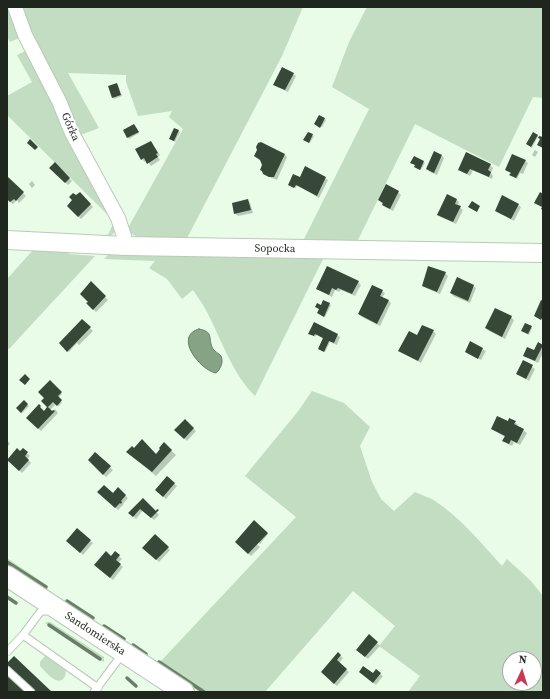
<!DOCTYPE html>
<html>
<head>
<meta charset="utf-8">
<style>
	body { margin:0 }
	#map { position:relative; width:550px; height:699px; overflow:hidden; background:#e8fce7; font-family:"Source Serif 4",serif }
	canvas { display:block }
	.frame { position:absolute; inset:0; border:8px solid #1f261e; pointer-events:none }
	.north { position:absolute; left:502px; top:651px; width:40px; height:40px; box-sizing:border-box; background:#fff; border:1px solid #a5a8a5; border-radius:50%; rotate:4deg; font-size:11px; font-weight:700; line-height:16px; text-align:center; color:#1f261e }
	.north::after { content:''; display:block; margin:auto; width:14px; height:18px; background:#c93953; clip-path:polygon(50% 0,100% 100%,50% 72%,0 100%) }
</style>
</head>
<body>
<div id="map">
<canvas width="550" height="699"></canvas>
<div class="frame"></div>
<div class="north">N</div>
</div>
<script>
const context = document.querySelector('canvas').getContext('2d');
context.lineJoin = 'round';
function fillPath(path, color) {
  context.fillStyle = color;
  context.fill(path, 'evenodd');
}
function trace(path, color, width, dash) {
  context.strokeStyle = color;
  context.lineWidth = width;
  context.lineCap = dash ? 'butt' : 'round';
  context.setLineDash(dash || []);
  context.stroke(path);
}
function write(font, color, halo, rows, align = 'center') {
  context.font = font + ' "Source Serif 4",serif';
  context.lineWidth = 4;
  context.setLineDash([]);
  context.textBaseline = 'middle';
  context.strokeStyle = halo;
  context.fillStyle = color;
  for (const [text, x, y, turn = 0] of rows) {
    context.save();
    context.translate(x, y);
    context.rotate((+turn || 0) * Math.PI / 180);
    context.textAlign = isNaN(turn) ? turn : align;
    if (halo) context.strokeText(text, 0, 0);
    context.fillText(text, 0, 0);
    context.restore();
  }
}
fillPath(new Path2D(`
	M 7,7 L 13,7 L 24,36 L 10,42 L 7,37 Z
	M 18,7 L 303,7 L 282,56 L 185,242 L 139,238 L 132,234 L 128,228 L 183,129 L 169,117 L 172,111 L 138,116 L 126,82 L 126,75 L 68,73 L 99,128 L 78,136 Z
	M 367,7 L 543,7 L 543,98 L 533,97 L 499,167 L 415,124 L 357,242 L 303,241 L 369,109 L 332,87 L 349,42 Z
	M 30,49 L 69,134 L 116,220 L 118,230 L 109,237 L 104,238 L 109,233 L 114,221 L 7,115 L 7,96 L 32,82 L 17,55 Z
	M 33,250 L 69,251 L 69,254 L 95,256 L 9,349 L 7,347 L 7,279 Z
	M 108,255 L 323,259 L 255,396 C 233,374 223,344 209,316 C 205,307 199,299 193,290 L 182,299 L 167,279 L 149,268 L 155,261 L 104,259 Z
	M 312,391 L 344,403 L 370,427 L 360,446 L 372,482 L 381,499 L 394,511 L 415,492 C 421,495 429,497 435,501 C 461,518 482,544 502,566 L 507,559 L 530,580 L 543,596 L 543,692 L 408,692 L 420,676 L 379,646 L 395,626 L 353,591 L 265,692 L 199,692 L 156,663 L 158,660 L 161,661 L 296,517 L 245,476 L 299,410 ZM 510,659 L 534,659 L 534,683 L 510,683 Z
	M 7,558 L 48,586 L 46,590 L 7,565 Z
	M 47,622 L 50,622 L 104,657 L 104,662 L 45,623 Z
	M 45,656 L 65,669 C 66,672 66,676 64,678 C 57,687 45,671 40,666 L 40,662 Z`), '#c2ddc1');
const water = new Path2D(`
	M 199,329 C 214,332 208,337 212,347 C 214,352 219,353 221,356 C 224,362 220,370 216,373 C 200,370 173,336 199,329 Z`);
fillPath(water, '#87a386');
trace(water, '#687e67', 1);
fillPath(new Path2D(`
	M 293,74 L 296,76 L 288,92 L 277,87 L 275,85 Z
	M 118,85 L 122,96 L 114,99 L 109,87 Z
	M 325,119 L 326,120 L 322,127 L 316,124 Z
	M 135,126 L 139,133 L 129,139 L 124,131 Z
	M 175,129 L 180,132 L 175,142 L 171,140 Z
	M 308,133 L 314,136 L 310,143 L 306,141 Z
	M 537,135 L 538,136 L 532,148 L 527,144 Z
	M 151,142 L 160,155 L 158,157 L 160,160 L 151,166 L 147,161 L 145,162 L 142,159 Z
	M 261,143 L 285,155 L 287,157 L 277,180 L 267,176 L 261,170 L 263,165 L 262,161 L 255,156 Z
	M 535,150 L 538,152 L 535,157 L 532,155 Z
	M 442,156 L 444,158 L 437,175 L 430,172 L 427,169 Z
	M 414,157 L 425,163 L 421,170 L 416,168 Z
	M 525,161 L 528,163 L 523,174 L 520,173 L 517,179 L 512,176 L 511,175 L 512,173 L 506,170 Z
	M 55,164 L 72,181 L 68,185 L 50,168 Z
	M 490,165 L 493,168 L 491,173 L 493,176 L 492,179 L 473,170 L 470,176 L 459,170 Z
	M 7,177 L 26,196 L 19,203 L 17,200 L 13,204 L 7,200 Z
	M 300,178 L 325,178 L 328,180 L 319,198 L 297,185 L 296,188 L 290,185 Z
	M 32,181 L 35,185 L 32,188 L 29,184 Z
	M 398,192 L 401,195 L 393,211 L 385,207 L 379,200 Z
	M 80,194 L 93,207 L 81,219 L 68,206 Z
	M 448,196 L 457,200 L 459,202 L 458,206 L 463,210 L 456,224 L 441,217 L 438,215 Z
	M 248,200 L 250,203 L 253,213 L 238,216 L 235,213 Z
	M 518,205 L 521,207 L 514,221 L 499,213 L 496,211 Z
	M 445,273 L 448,276 L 440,294 L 426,288 L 423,286 Z
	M 358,282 L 361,285 L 355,296 L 341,290 L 339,292 L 335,290 L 332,297 L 317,289 Z
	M 473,286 L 476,288 L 470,303 L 453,296 L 451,293 Z
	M 99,291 L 108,300 L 96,312 L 87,303 Z
	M 382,291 L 385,293 L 382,298 L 389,301 L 391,303 L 380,326 L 362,317 L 359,314 Z
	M 324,301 L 331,305 L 325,317 L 319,314 L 320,310 L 316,307 L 322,306 Z
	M 511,317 L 514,320 L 505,339 L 489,331 L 486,328 Z
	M 82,321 L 93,331 L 79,345 L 77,343 L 69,352 L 60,343 Z
	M 531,327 L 532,328 L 529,335 L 523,332 Z
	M 433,331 L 436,334 L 421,363 L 400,351 L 417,336 Z
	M 310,333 L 337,335 L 340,337 L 337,345 L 330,342 L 325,352 L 320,350 L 323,339 L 317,334 L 315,337 Z
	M 471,343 L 486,351 L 481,360 L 466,352 Z
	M 538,343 L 543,346 L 543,353 L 538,363 L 524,355 L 534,351 Z
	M 523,361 L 535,369 L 529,381 L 517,373 Z
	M 50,382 L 62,394 L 58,398 L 62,402 L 59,406 L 56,404 L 50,410 L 52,412 L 55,409 L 58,413 L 41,431 L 27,418 L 39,406 L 41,408 L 40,409 L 44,413 L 49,407 L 42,401 L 46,398 Z
	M 24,401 L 29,406 L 22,413 L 17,408 Z
	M 185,420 L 196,431 L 187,441 L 176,430 Z
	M 508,422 L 515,422 L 518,425 L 517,426 L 527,433 L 520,445 L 514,442 L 512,446 L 506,443 L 504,440 L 505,437 L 492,429 Z
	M 7,440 L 10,444 L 7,447 Z
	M 164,444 L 176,455 L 156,476 L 132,456 L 134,449 L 156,455 Z
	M 23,449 L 30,456 L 27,459 L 31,463 L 22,473 L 8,459 Z
	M 95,453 L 113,470 L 106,477 L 89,460 Z
	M 167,477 L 177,486 L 166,499 L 159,493 Z
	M 118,489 L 128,498 L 123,504 L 124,506 L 123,505 L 118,510 L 99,492 L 113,494 Z
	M 143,499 L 159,515 L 154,520 L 143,510 L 136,519 L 130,513 Z
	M 255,522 L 268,534 L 260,544 L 246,531 Z
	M 245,533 L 260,547 L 251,556 L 236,542 Z
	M 155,536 L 170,550 L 159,562 L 144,548 Z
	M 90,541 L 93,543 L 83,555 L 70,543 Z
	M 115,553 L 122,559 L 118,563 L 123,567 L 113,580 L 98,568 Z
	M 369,636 L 380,646 L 368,659 L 360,653 Z
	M 338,654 L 343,658 L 339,663 L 349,672 L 337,686 L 331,681 Z
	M 363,674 L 380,674 L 383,676 L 376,685 Z`), '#0003');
trace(new Path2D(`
	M 7,562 L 46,587
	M 7,597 L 16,603
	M 67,601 L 93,618
	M 49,625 L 100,659
	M 104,626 L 124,639
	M 133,645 L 146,654
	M 159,662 L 204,692
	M 127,678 L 136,686`), '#687e67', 3.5);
fillPath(new Path2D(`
	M 282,67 L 294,73 L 285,90 L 273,85 Z
	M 117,83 L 121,95 L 112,98 L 108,86 Z
	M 319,115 L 325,118 L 320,128 L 314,124 Z
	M 134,124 L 139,132 L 127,138 L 123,130 Z
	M 174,128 L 179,130 L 174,141 L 169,139 Z
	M 308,132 L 313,134 L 309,143 L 303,140 Z
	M 533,132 L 538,135 L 531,147 L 526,144 Z
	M 539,136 L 543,137 L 543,148 L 537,145 L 540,139 L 538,138 Z
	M 30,139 L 38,147 L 35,150 L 27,143 Z
	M 151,141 L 158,153 L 156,154 L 158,157 L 147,164 L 144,158 L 141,160 L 135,149 Z
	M 261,142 L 285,154 L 274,177 L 269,177 L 263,174 L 262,171 L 260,170 L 262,165 L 260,160 L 254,156 L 257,150 L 256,147 L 258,143 Z
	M 434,151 L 442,155 L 434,173 L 426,169 Z
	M 466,152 L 491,164 L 488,170 L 491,172 L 489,177 L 470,169 L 467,174 L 458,170 Z
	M 512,154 L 526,160 L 516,178 L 509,175 L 511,173 L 505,170 Z
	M 414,156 L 424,161 L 420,170 L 414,167 L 415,165 L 410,163 Z
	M 55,162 L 70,178 L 65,183 L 49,168 Z
	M 305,166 L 326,177 L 317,196 L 296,185 L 294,188 L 288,185 L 293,174 L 300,177 Z
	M 7,176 L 24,192 L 16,201 L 14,199 L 10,202 L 7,199 Z
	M 386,184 L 399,191 L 390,209 L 382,205 L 383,203 L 378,200 Z
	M 80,192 L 91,204 L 78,217 L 67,206 L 72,200 L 69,197 L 73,193 L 76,195 Z
	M 540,192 L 543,194 L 543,210 L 541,209 L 542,207 L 534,203 Z
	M 447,194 L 457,199 L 455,204 L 461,206 L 453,222 L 437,215 Z
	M 502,195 L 519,204 L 511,219 L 495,211 Z
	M 248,199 L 251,210 L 234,214 L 232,203 Z
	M 472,201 L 480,206 L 477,212 L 468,207 Z
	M 327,266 L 359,281 L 352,294 L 338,288 L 336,290 L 332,288 L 329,295 L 316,289 Z
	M 428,266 L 446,272 L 437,292 L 422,286 Z
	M 457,277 L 474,285 L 468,301 L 450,293 Z
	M 91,281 L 106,296 L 93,310 L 86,303 L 88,302 L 80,294 Z
	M 372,285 L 383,290 L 380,296 L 389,300 L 377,324 L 358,314 Z
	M 323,300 L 330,303 L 324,317 L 317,313 L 319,309 L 315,307 L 317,303 L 321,305 Z
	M 541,300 L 543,301 L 543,316 L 541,320 L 534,316 Z
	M 495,308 L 512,316 L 502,337 L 485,328 Z
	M 82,319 L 91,327 L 67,352 L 59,343 Z
	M 314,322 L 338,334 L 334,343 L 329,341 L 324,352 L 318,349 L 323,338 L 315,334 L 314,336 L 308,334 Z
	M 525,323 L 532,326 L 528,334 L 521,331 Z
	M 422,325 L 434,330 L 418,361 L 398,351 L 409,331 L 417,335 Z
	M 470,341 L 483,348 L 478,359 L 465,352 Z
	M 538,342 L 543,345 L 535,361 L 523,356 L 527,347 L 534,350 Z
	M 523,360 L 533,365 L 526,379 L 516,374 Z
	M 25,374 L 30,379 L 25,385 L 19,380 Z
	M 50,380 L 62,392 L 58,396 L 62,400 L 57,406 L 53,402 L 48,407 L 52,411 L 53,410 L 55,411 L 38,429 L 26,418 L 39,404 L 41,406 L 40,407 L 44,411 L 47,407 L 41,401 L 44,398 L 38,392 Z
	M 24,400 L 28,404 L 21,413 L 16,408 Z
	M 497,416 L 508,421 L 509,418 L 516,421 L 514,424 L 524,429 L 517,443 L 511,440 L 509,444 L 502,441 L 505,436 L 491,429 Z
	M 185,419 L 194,428 L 184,439 L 174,430 Z
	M 142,439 L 156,454 L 160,449 L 159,448 L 164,442 L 172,450 L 152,472 L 126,452 L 132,446 L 134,448 Z
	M 17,448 L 20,451 L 23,448 L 28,452 L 25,456 L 29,460 L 19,471 L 7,460 Z
	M 95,452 L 111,466 L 103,475 L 88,460 Z
	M 167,476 L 175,483 L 163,497 L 155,490 Z
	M 104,485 L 113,493 L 118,487 L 126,495 L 121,501 L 122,502 L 121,504 L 120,503 L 115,508 L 97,492 Z
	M 143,498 L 156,511 L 157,509 L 159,510 L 151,518 L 140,509 L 133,517 L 128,513 Z
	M 254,520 L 268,533 L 248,554 L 235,542 Z
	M 77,528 L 91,540 L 80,553 L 66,541 Z
	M 155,534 L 169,547 L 156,560 L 142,548 Z
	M 106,551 L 111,556 L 115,551 L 120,555 L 116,560 L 121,564 L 110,578 L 94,565 Z
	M 369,634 L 378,642 L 365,657 L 356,650 Z
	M 338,652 L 341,655 L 337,660 L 347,669 L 334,684 L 321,672 Z
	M 14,656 L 52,692 L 7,692 L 7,663 Z
	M 363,666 L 373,673 L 376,669 L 381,673 L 373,683 L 359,672 Z`), '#384838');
const service = new Path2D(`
	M 23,635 L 98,688
	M 7,652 L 23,635 L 41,611 L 51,611
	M 7,670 L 31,692
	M 94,692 L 123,653`);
const minor = new Path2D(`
	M 15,7 L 25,35 L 59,101 L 72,133 L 118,218 L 124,236 L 126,246`);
const tertiary = new Path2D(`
	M 7,240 L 126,246 L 543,253`);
const secondary = new Path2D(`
	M 7,576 L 184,692`);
trace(service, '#b8cbb7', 9);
trace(minor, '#b8cbb7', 16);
trace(tertiary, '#b8cbb7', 20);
trace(secondary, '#b8cbb7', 22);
trace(service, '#fff', 7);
trace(minor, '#fff', 14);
trace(tertiary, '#fff', 18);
trace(secondary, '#fff', 20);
write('11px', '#1f261e', '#fff', [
	["Górka",70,127,66],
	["Sopocka",275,249,1],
	["Sandomierska",95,634,33]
]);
</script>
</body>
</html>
